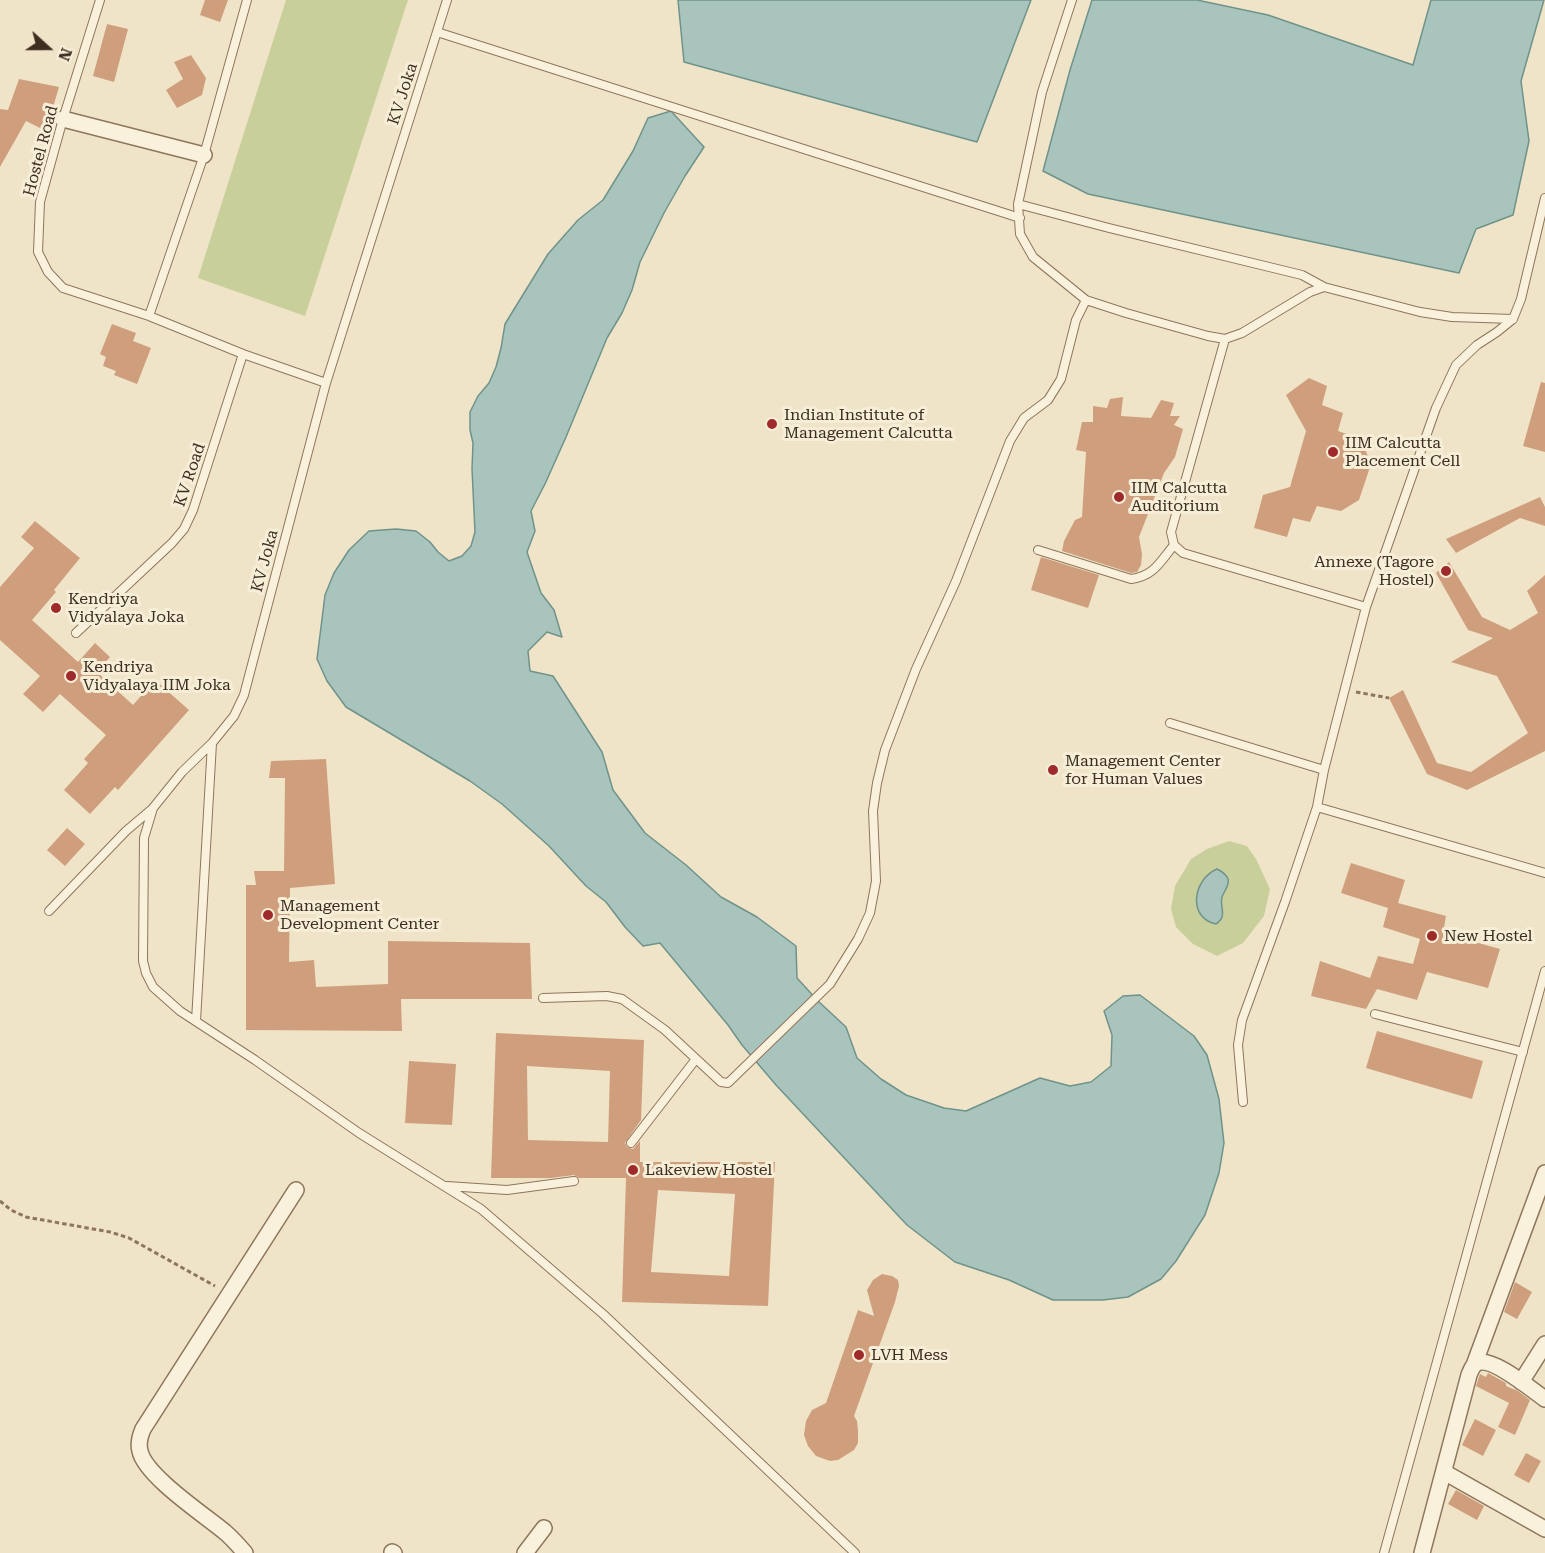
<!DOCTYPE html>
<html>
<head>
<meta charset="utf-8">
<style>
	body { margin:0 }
	#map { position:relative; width:1545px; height:1553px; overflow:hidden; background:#f0e4c8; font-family:"Roboto Serif",serif }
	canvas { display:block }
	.north { position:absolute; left:18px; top:18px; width:60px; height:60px; -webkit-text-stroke:4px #f7eed8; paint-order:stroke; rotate:111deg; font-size:16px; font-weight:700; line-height:24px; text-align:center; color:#3d2e20 }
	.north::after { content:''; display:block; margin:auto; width:21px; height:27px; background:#3d2e20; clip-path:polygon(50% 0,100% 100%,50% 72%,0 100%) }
</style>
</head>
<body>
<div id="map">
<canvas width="1545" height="1553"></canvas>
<div class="north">N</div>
</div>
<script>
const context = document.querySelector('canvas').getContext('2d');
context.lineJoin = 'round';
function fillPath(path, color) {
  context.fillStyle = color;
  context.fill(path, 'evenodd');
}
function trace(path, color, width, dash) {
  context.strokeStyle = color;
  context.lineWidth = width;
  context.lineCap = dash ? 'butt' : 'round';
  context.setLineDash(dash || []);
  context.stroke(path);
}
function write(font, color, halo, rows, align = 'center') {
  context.font = font + ' "Roboto Serif",serif';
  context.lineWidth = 6;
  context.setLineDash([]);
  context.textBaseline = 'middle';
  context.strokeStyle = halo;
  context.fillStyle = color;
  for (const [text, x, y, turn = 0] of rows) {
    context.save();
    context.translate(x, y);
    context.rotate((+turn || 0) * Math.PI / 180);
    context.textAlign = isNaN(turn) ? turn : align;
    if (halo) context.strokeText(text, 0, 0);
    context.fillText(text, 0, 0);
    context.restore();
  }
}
fillPath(new Path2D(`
	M 286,0 L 408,0 L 305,316 L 198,278 Z
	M 1229,841 L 1247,846 L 1256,859 L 1270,889 L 1264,916 L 1243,943 L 1217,956 L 1193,944 L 1176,927 L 1171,909 L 1175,886 L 1191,859 L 1207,849 Z`), '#c9cf9b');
const water = new Path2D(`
	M 678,0 L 1031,0 L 977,142 L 684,62 Z
	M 1092,0 L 1197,0 L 1268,15 L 1413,65 L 1431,0 L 1544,0 L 1521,81 L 1529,141 L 1513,215 L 1476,229 L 1459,273 L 1088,194 L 1043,171 L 1070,70 Z
	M 671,111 L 704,147 L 685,176 L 664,213 L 640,262 L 632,290 L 622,313 L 607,338 L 566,437 L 545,484 L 531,511 L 535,531 L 527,552 L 541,593 L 554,610 L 562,637 L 547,632 L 528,651 L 530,671 L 553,676 L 602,752 L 613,790 L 645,833 L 686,865 L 721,897 L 757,917 L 796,946 L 797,978 L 818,1001 L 846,1027 L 857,1058 L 881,1079 L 906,1095 L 944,1108 L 966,1111 L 1040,1078 L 1070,1086 L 1091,1082 L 1111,1066 L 1112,1035 L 1104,1011 L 1123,996 L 1140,995 L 1194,1036 L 1207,1055 L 1219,1099 L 1224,1143 L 1219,1173 L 1205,1215 L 1176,1261 L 1161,1279 L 1128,1297 L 1103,1300 L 1053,1300 L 1009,1280 L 955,1262 L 907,1225 L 776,1085 L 742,1045 L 728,1025 L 660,943 L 643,946 L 625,927 L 606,902 L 586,886 L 549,846 L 502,804 L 470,781 L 346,707 L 327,681 L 317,659 L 325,595 L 334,573 L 349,550 L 369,531 L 396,529 L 416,531 L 430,542 L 438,552 L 449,561 L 462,556 L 471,546 L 475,532 L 472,469 L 473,443 L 470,430 L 470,412 L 478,396 L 489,383 L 496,367 L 501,348 L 505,324 L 548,254 L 578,220 L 603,200 L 633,151 L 648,118 Z
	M 1217,869 C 1221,871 1226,874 1228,879 C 1230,885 1224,891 1222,897 C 1220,904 1224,910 1222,917 C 1221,921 1219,921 1216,924 C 1187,918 1193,879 1217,869 Z`);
fillPath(water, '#a9c4bc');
trace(water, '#6f938a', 1.5);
fillPath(new Path2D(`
	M 205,0 L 228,0 L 220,22 L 200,15 Z
	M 107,24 L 128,29 L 114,82 L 93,76 Z
	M 191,55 L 206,78 L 202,95 L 177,108 L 166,90 L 183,79 L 174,62 Z
	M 19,79 L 59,87 L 46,131 L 26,121 L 0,167 L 0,109 L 8,110 Z
	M 112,324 L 136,333 L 133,341 L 151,348 L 137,384 L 114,375 L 116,371 L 103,366 L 106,357 L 100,354 Z
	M 1309,378 L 1327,386 L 1322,405 L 1343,413 L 1338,431 L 1361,439 L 1371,464 L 1359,500 L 1341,511 L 1317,506 L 1310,522 L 1293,518 L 1287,537 L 1254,528 L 1263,495 L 1290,487 L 1306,431 L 1286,395 Z
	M 1541,382 L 1545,383 L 1545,452 L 1523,446 Z
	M 1123,397 L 1121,416 L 1151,418 L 1161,400 L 1174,403 L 1170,416 L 1180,416 L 1174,425 L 1183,429 L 1175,457 L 1164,473 L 1139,537 L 1142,554 L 1141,565 L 1137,572 L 1131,573 L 1062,551 L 1064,541 L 1075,520 L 1082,517 L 1086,452 L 1076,450 L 1082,422 L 1093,422 L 1093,406 L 1107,408 L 1110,399 Z
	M 1540,497 L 1545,507 L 1545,526 L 1520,518 L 1456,553 L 1446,539 Z
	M 35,521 L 80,558 L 54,590 L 56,592 L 32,620 L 78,662 L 95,643 L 110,657 L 97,672 L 133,705 L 155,680 L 189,710 L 118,790 L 115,787 L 90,814 L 64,790 L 88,763 L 84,759 L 106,735 L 60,694 L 43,712 L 23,694 L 40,676 L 0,640 L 0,587 L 34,548 L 21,537 Z
	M 1041,557 L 1099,575 L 1088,608 L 1031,590 Z
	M 1449,562 L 1482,617 L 1510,630 L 1538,613 L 1527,591 L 1545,575 L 1545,751 L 1467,790 L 1427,774 L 1389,698 L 1403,690 L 1437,763 L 1471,772 L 1528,733 L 1497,676 L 1451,662 L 1493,638 L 1468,630 L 1436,573 Z
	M 326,759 L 335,884 L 290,888 L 289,962 L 314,960 L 316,987 L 388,984 L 388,941 L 530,943 L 532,999 L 401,999 L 402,1031 L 246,1030 L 246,885 L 256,885 L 254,871 L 284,871 L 285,778 L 269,778 L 271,761 Z
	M 67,828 L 85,844 L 65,866 L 47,850 Z
	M 1351,863 L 1405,880 L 1398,903 L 1446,916 L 1443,933 L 1500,949 L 1488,988 L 1427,972 L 1417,1000 L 1377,989 L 1366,1009 L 1311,996 L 1320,961 L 1370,978 L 1378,956 L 1413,964 L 1420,939 L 1383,927 L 1388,908 L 1341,893 Z
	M 1377,1031 L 1483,1061 L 1472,1099 L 1366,1068 Z
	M 496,1033 L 644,1040 L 641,1120 L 625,1143 L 627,1147 L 633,1149 L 640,1141 L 640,1162 L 775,1162 L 768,1306 L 622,1302 L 626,1178 L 579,1178 L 574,1175 L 551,1178 L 491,1178 ZM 527,1066 L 610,1071 L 608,1142 L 528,1140 ZM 658,1190 L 735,1194 L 729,1276 L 651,1272 Z
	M 409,1061 L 456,1064 L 452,1125 L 405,1123 Z
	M 882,1274 L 892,1276 L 898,1280 L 899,1286 L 895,1302 L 854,1416 L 857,1421 L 858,1431 L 858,1443 L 854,1450 L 838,1460 L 830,1461 L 816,1456 L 808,1446 L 804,1435 L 806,1421 L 812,1410 L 826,1403 L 858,1310 L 874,1316 L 867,1290 L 873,1280 Z
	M 1515,1282 L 1532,1292 L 1517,1319 L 1504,1312 Z
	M 1488,1373 L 1506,1383 L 1506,1386 L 1518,1391 L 1530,1400 L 1515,1435 L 1498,1427 L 1509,1403 L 1476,1386 L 1480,1374 L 1486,1377 Z
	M 1475,1419 L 1496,1430 L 1483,1456 L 1462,1445 Z
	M 1526,1453 L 1541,1461 L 1529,1483 L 1514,1475 Z
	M 1456,1490 L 1484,1506 L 1477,1520 L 1448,1504 Z`), '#cf9f7d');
const lane = new Path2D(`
	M 100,0 L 63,119 L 40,202 L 38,252 L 48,272 L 63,288 L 149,316 L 243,354 L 326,383
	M 447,0 L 326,383 L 244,695 L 234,716 L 212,743 L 182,772 L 153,808 L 144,838 L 143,961 L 146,973 L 153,987 L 180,1011 L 255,1060 L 359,1133 L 481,1209 L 603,1314 L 855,1553
	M 1072,0 L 1042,92 L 1018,204 L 1020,234 L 1033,257 L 1086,300 L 1126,313 L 1208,336 L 1225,339 L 1242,333 L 1310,292 L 1324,287 L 1420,312 L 1452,317 L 1513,319
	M 437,32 L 1020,218
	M 1018,204 L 1109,228 L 1302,275 L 1324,287
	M 149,316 L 204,155 L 247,0
	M 1225,339 L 1171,532 L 1174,545 L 1183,553 L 1366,607
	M 1038,550 L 1131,579 C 1154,576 1160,562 1174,545
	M 76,633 L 172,543 L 184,529 L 193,510 L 243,354
	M 1170,723 L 1324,770
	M 1317,807 L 1545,873
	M 49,911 L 126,831 L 152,809
	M 543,998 L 607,996 L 622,999 L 665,1030 L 721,1082 L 728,1083 L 830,984 L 858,939 L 870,913 L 876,881 L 873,811 L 877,783 L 885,750 L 916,669 L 956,581 L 1010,441 L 1024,418 L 1048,400 L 1061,379 L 1076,320 L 1086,300
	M 1375,1014 L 1523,1052
	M 196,1021 L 212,743
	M 1243,1102 L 1238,1045 L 1242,1020 L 1285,902 L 1317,807 L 1324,770 L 1366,607 L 1436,408 L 1456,365 L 1477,345 L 1497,332 L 1513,319 L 1521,299 L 1545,198
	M 631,1143 L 696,1059
	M 447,1186 L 507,1190 L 574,1181
	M 1384,1553 L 1545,971`);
const street = new Path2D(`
	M 63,119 L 204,155
	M 1474,1365 L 1545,1173
	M 1521,1382 L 1545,1344
	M 1444,1472 L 1545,1529
	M 392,1552 L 394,1553
	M 245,1553 C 239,1546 233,1539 226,1533 C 206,1516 145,1476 140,1451 C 138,1444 140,1436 143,1429 L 296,1190
	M 525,1553 L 544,1528
	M 1422,1553 L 1469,1375 C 1471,1370 1473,1365 1477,1363 C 1492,1356 1532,1390 1545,1399`);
trace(lane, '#8d765c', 10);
trace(street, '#8d765c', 18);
trace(new Path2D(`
	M 1356,692 L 1389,698
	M 0,1201 L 11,1210 L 26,1217 L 110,1232 L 129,1238 L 215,1286`), '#8d765c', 3, [4.5, 3]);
trace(lane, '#faf1dc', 8);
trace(street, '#faf1dc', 15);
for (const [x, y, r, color] of [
	[772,424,6,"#9e2a2b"],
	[1333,452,6,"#9e2a2b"],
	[1119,497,6,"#9e2a2b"],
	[1446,571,6,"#9e2a2b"],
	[56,608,6,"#9e2a2b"],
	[71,676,6,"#9e2a2b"],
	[1053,770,6,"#9e2a2b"],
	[268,915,6,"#9e2a2b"],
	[1432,936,6,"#9e2a2b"],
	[633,1170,6,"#9e2a2b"],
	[859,1355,6,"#9e2a2b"]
]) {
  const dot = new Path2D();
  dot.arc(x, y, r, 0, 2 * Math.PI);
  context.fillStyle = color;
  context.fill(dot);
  trace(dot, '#f7eed8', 2);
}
write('16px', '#3d2e20', '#f7eed8', [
	["KV Joka",403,94,-72],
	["Hostel Road",41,151,-75],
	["KV Road",190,475,-71],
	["KV Joka",265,561,-75]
]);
write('16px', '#3d2e20', '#f7eed8', [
	["Indian Institute of",784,415],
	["Management Calcutta",784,433],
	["IIM Calcutta",1345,443],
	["Placement Cell",1345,461],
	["IIM Calcutta",1131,488],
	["Auditorium",1131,506],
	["Annexe (Tagore",1434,562,"right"],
	["Hostel)",1434,580,"right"],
	["Kendriya",68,599],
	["Vidyalaya Joka",68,617],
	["Kendriya",83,667],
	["Vidyalaya IIM Joka",83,685],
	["Management Center",1065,761],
	["for Human Values",1065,779],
	["Management",280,906],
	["Development Center",280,924],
	["New Hostel",1444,936],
	["Lakeview Hostel",645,1170],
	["LVH Mess",871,1355]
], 'left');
</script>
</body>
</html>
